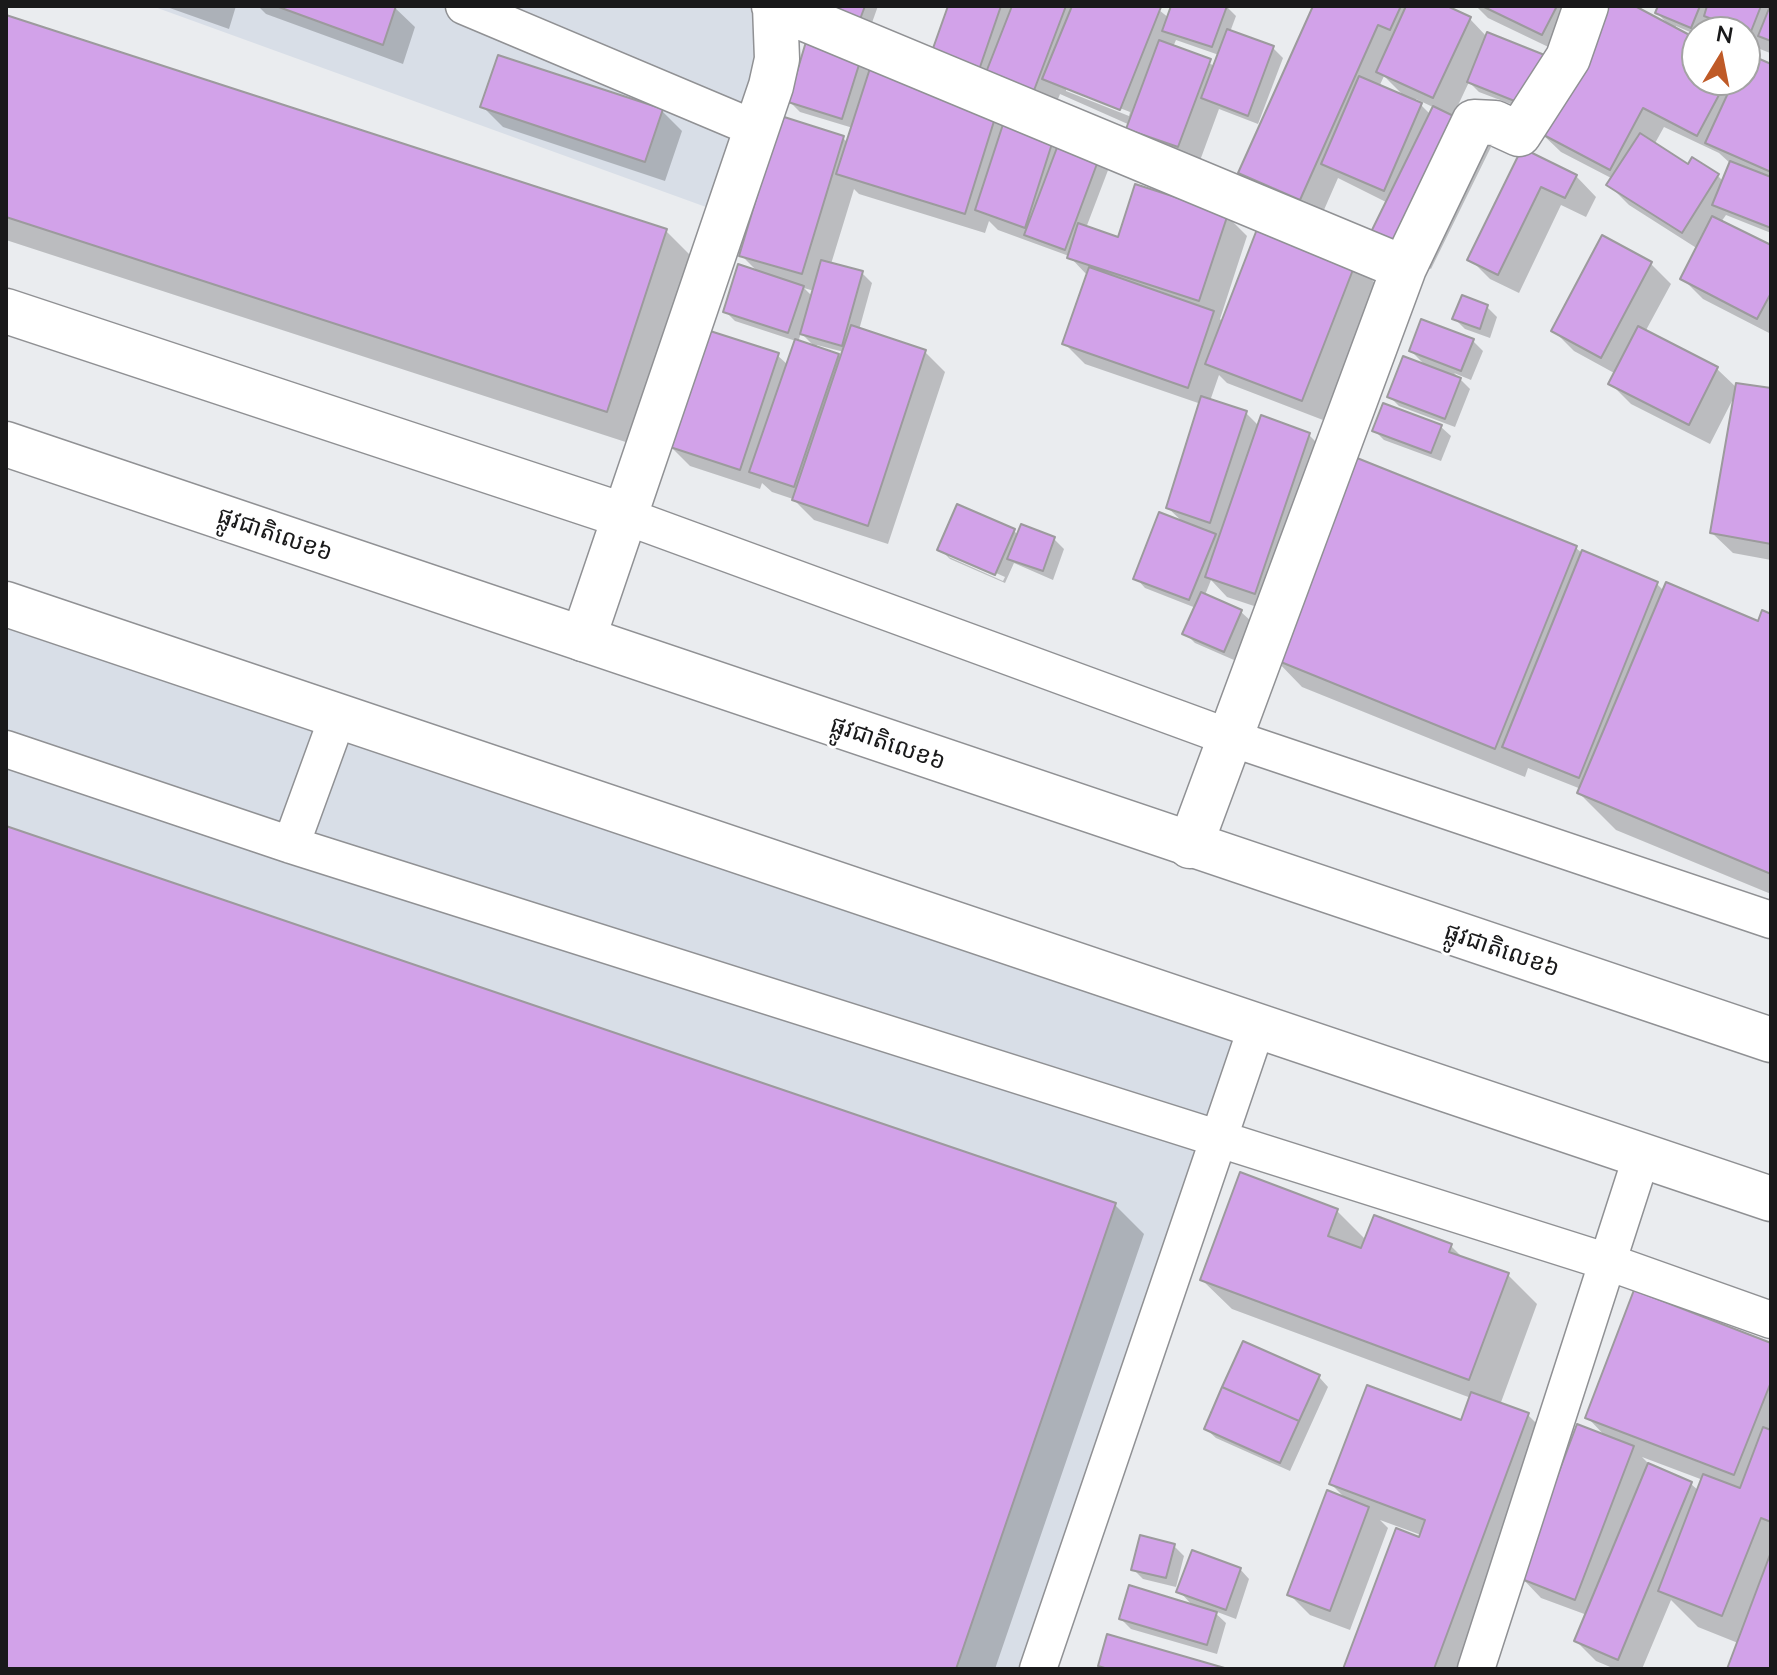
<!DOCTYPE html>
<html>
<head>
<meta charset="utf-8">
<style>
	body { margin:0 }
	#map { position:relative; width:1777px; height:1675px; overflow:hidden; background:#eaecef; font-family:Lato,sans-serif }
	canvas { display:block }
	.frame { position:absolute; inset:0; border:8px solid #19191a; pointer-events:none }
	.north { position:absolute; left:1681px; top:16px; width:80px; height:80px; box-sizing:border-box; background:#fff; border:2px solid #a3a3a3; border-radius:50%; rotate:10deg; font-size:22px; font-weight:700; line-height:32px; text-align:center; color:#19191a }
	.north::after { content:''; display:block; margin:auto; width:28px; height:36px; background:#bf5a27; clip-path:polygon(50% 0,100% 100%,50% 72%,0 100%) }
</style>
</head>
<body>
<div id="map">
<canvas width="1777" height="1675"></canvas>
<div class="frame"></div>
<div class="north">N</div>
</div>
<script>
const context = document.querySelector('canvas').getContext('2d');
context.lineJoin = 'round';
function fillPath(path, color) {
  context.fillStyle = color;
  context.fill(path, 'evenodd');
}
function trace(path, color, width, dash) {
  context.strokeStyle = color;
  context.lineWidth = width;
  context.lineCap = dash ? 'butt' : 'round';
  context.setLineDash(dash || []);
  context.stroke(path);
}
function write(font, color, halo, rows, align = 'center') {
  context.font = font + ' Lato,"Noto Sans Khmer",sans-serif';
  context.lineWidth = 6;
  context.setLineDash([]);
  context.textBaseline = 'middle';
  context.strokeStyle = halo;
  context.fillStyle = color;
  for (const [text, x, y, turn = 0] of rows) {
    context.save();
    context.translate(x, y);
    context.rotate((+turn || 0) * Math.PI / 180);
    context.textAlign = isNaN(turn) ? turn : align;
    if (halo) context.strokeText(text, 0, 0);
    context.fillText(text, 0, 0);
    context.restore();
  }
}
fillPath(new Path2D(`
	M 152,6 L 766,6 L 767,67 L 717,211 Z
	M 6,608 L 1274,1037 L 1050,1669 L 6,1669 Z`), '#d8dee7');
fillPath(new Path2D(`
	M 164,6 L 236,6 L 229,29 Z
	M 258,6 L 393,6 L 415,27 L 403,64 L 266,14 Z
	M 805,6 L 878,6 L 869,31 Z
	M 950,6 L 1154,6 L 1169,18 L 1173,6 L 1226,6 L 1236,16 L 1230,32 L 1273,48 L 1283,58 L 1258,124 L 1219,109 L 1198,166 L 1149,148 L 1129,128 L 1130,125 L 1060,94 L 1053,112 L 954,74 ZM 1176,40 L 1219,55 L 1215,66 L 1173,47 ZM 1066,87 L 1130,112 L 1129,116 L 1066,91 Z
	M 1315,6 L 1442,6 L 1470,19 L 1487,37 L 1537,114 L 1479,92 L 1469,82 L 1452,118 L 1471,127 L 1491,147 L 1431,269 L 1394,252 L 1388,203 L 1338,178 L 1320,219 L 1261,193 L 1241,173 ZM 1384,76 L 1406,98 L 1379,87 ZM 1416,99 L 1435,108 L 1431,115 L 1416,100 Z
	M 1476,6 L 1586,6 L 1563,54 L 1488,18 Z
	M 1608,6 L 1630,6 L 1670,26 L 1657,13 L 1660,6 L 1771,6 L 1770,53 L 1745,43 L 1745,32 L 1723,32 L 1709,18 L 1703,32 L 1697,32 L 1697,35 L 1676,26 L 1675,29 L 1697,41 L 1697,80 L 1745,80 L 1747,56 L 1771,66 L 1771,233 L 1726,215 L 1721,222 L 1771,248 L 1771,334 L 1703,299 L 1683,279 L 1698,249 L 1629,205 L 1609,185 L 1613,179 L 1561,152 L 1540,132 ZM 1664,127 L 1719,153 L 1731,164 L 1724,182 L 1718,176 L 1689,167 L 1654,145 Z
	M 6,17 L 666,231 L 703,268 L 644,448 L 6,240 Z
	M 810,37 L 1110,165 L 1086,228 L 1119,239 L 1227,216 L 1247,236 L 1220,319 L 1223,322 L 1355,263 L 1375,283 L 1323,420 L 1227,383 L 1219,375 L 1210,401 L 1246,413 L 1259,426 L 1309,435 L 1329,455 L 1275,613 L 1227,597 L 1211,580 L 1205,595 L 1241,612 L 1251,621 L 1234,660 L 1195,643 L 1185,633 L 1196,608 L 1145,588 L 1136,578 L 1185,524 L 1168,508 L 1201,404 L 1085,364 L 1064,343 L 1088,276 L 1069,256 L 998,230 L 989,221 L 985,233 L 859,194 L 854,189 L 831,264 L 862,273 L 872,283 L 859,330 L 925,352 L 945,372 L 888,544 L 814,520 L 793,499 L 772,492 L 762,483 L 760,489 L 690,466 L 670,446 L 777,355 L 788,365 L 796,341 L 735,321 L 725,311 L 759,273 L 741,255 L 843,138 L 848,143 L 853,128 L 800,112 L 790,102 ZM 804,288 L 814,291 L 813,297 ZM 801,333 L 816,348 L 817,345 L 844,352 L 842,357 L 798,342 Z
	M 482,106 L 662,111 L 682,131 L 665,181 L 503,127 Z
	M 1522,150 L 1576,176 L 1596,197 L 1586,217 L 1561,205 L 1519,293 L 1490,279 L 1470,259 Z
	M 1651,264 L 1671,284 L 1645,332 L 1717,369 L 1737,388 L 1771,391 L 1771,560 L 1733,553 L 1712,533 L 1735,395 L 1710,444 L 1631,404 L 1611,384 L 1616,374 L 1574,351 L 1554,331 Z
	M 1487,307 L 1497,317 L 1490,338 L 1465,329 L 1455,319 Z
	M 1473,341 L 1483,351 L 1471,380 L 1454,373 L 1470,389 L 1455,427 L 1399,406 L 1389,396 L 1427,367 L 1411,351 Z
	M 1441,427 L 1451,436 L 1441,461 L 1384,440 L 1374,430 Z
	M 1354,459 L 1576,548 L 1583,554 L 1657,584 L 1664,591 L 1759,624 L 1771,616 L 1771,894 L 1616,830 L 1579,793 L 1581,789 L 1528,768 L 1525,777 L 1302,687 L 1273,657 Z
	M 1014,531 L 1018,535 L 1054,539 L 1064,549 L 1053,580 L 1014,563 L 1005,583 L 950,559 L 940,549 ZM 949,552 L 1005,577 L 1003,581 L 949,557 Z
	M 6,828 L 1115,1205 L 1144,1234 L 995,1669 L 6,1669 Z
	M 1336,1210 L 1366,1240 L 1451,1246 L 1465,1260 L 1508,1275 L 1537,1304 L 1500,1405 L 1528,1415 L 1557,1444 L 1474,1669 L 1345,1669 L 1421,1535 L 1380,1520 L 1388,1528 L 1350,1630 L 1310,1615 L 1290,1595 L 1348,1501 L 1331,1484 L 1462,1422 L 1471,1398 L 1232,1309 L 1202,1280 Z
	M 1771,1345 L 1771,1669 L 1729,1669 L 1738,1643 L 1698,1627 L 1671,1600 L 1642,1669 L 1615,1669 L 1596,1661 L 1576,1641 L 1587,1615 L 1541,1598 L 1521,1577 L 1607,1438 L 1587,1417 ZM 1642,1457 L 1703,1480 L 1699,1491 L 1691,1484 L 1653,1468 Z
	M 1319,1377 L 1328,1387 L 1290,1471 L 1216,1438 L 1206,1429 Z
	M 1174,1546 L 1184,1556 L 1176,1587 L 1143,1579 L 1133,1569 Z
	M 1240,1569 L 1249,1579 L 1236,1619 L 1212,1610 L 1226,1623 L 1217,1654 L 1131,1629 L 1121,1619 L 1194,1607 L 1179,1591 Z`), '#0003');
const building = new Path2D(`
	M 276,6 L 396,6 L 383,45 Z
	M 812,6 L 865,6 L 859,22 Z
	M 948,6 L 1001,6 L 979,70 L 931,54 Z
	M 1012,6 L 1066,6 L 1033,93 L 985,75 Z
	M 1072,6 L 1161,7 L 1120,110 L 1042,79 Z
	M 1171,6 L 1227,6 L 1212,47 L 1162,31 Z
	M 1313,6 L 1401,6 L 1390,30 L 1378,25 L 1300,200 L 1238,173 Z
	M 1406,6 L 1447,6 L 1471,17 L 1433,98 L 1376,72 Z
	M 1482,6 L 1557,6 L 1542,35 Z
	M 1605,6 L 1635,6 L 1697,39 L 1697,80 L 1727,80 L 1697,136 L 1643,108 L 1610,170 L 1538,132 Z
	M 1658,6 L 1700,6 L 1691,28 L 1655,13 Z
	M 1707,6 L 1761,6 L 1750,34 L 1704,16 Z
	M 1770,6 L 1771,6 L 1771,41 L 1758,36 Z
	M 6,15 L 667,229 L 607,412 L 6,217 Z
	M 1227,29 L 1274,46 L 1248,116 L 1201,98 Z
	M 1487,32 L 1547,56 L 1527,106 L 1467,82 Z
	M 808,35 L 863,52 L 842,119 L 788,102 Z
	M 1159,40 L 1211,59 L 1178,147 L 1126,129 Z
	M 1746,53 L 1771,64 L 1771,172 L 1705,143 L 1734,80 L 1745,80 Z
	M 498,55 L 663,109 L 645,162 L 480,107 Z
	M 872,62 L 1000,102 L 965,214 L 836,174 Z
	M 1359,76 L 1422,103 L 1384,191 L 1321,164 Z
	M 1433,106 L 1472,125 L 1411,251 L 1371,232 Z
	M 1007,112 L 1057,128 L 1025,228 L 975,210 Z
	M 781,116 L 844,136 L 802,274 L 739,256 Z
	M 1640,133 L 1688,164 L 1692,157 L 1719,174 L 1682,233 L 1606,185 Z
	M 1061,137 L 1101,153 L 1065,250 L 1024,235 Z
	M 1522,148 L 1577,175 L 1565,198 L 1541,187 L 1498,275 L 1467,260 Z
	M 1730,161 L 1771,177 L 1771,228 L 1712,205 Z
	M 1135,184 L 1228,214 L 1199,301 L 1067,258 L 1078,223 L 1118,237 Z
	M 1712,216 L 1771,245 L 1771,293 L 1757,319 L 1680,279 Z
	M 1259,224 L 1356,262 L 1302,401 L 1205,364 Z
	M 1602,235 L 1652,262 L 1601,358 L 1551,331 Z
	M 821,260 L 863,271 L 842,346 L 800,334 Z
	M 738,264 L 804,286 L 788,333 L 723,312 Z
	M 1089,267 L 1214,311 L 1188,388 L 1062,344 Z
	M 1462,295 L 1488,305 L 1480,329 L 1452,319 Z
	M 1421,319 L 1474,339 L 1461,371 L 1409,351 Z
	M 851,325 L 926,350 L 868,526 L 792,500 Z
	M 1638,326 L 1718,367 L 1689,425 L 1608,384 Z
	M 707,330 L 779,353 L 740,470 L 667,446 Z
	M 795,339 L 839,354 L 794,487 L 749,472 Z
	M 1403,356 L 1461,378 L 1445,419 L 1387,397 Z
	M 1736,383 L 1771,388 L 1771,544 L 1710,533 Z
	M 1201,396 L 1247,411 L 1210,523 L 1166,508 Z
	M 1383,403 L 1442,425 L 1431,453 L 1372,431 Z
	M 1261,415 L 1310,433 L 1255,594 L 1205,577 Z
	M 1352,456 L 1577,546 L 1495,749 L 1271,658 Z
	M 957,504 L 1015,529 L 995,575 L 937,550 Z
	M 1159,512 L 1216,534 L 1189,600 L 1133,579 Z
	M 1021,524 L 1055,537 L 1043,571 L 1007,559 Z
	M 1582,550 L 1658,582 L 1579,778 L 1502,747 Z
	M 1666,582 L 1758,621 L 1762,610 L 1771,614 L 1771,874 L 1577,793 Z
	M 1201,592 L 1242,610 L 1224,652 L 1182,634 Z
	M 6,826 L 1116,1203 L 956,1669 L 6,1669 Z
	M 1240,1172 L 1338,1209 L 1328,1236 L 1361,1248 L 1374,1215 L 1452,1244 L 1449,1252 L 1509,1273 L 1469,1380 L 1200,1280 Z
	M 1634,1290 L 1771,1343 L 1771,1382 L 1734,1475 L 1585,1418 Z
	M 1243,1341 L 1320,1375 L 1299,1421 L 1222,1387 Z
	M 1367,1385 L 1461,1420 L 1471,1392 L 1529,1413 L 1434,1669 L 1343,1669 L 1396,1528 L 1419,1537 L 1425,1520 L 1329,1484 Z
	M 1222,1387 L 1299,1421 L 1280,1463 L 1204,1429 Z
	M 1577,1424 L 1634,1446 L 1575,1600 L 1519,1578 Z
	M 1763,1427 L 1771,1430 L 1771,1522 L 1761,1518 L 1722,1616 L 1658,1591 L 1703,1474 L 1740,1488 Z
	M 1648,1463 L 1692,1482 L 1618,1660 L 1574,1641 Z
	M 1327,1490 L 1369,1507 L 1330,1611 L 1287,1595 Z
	M 1140,1535 L 1175,1544 L 1166,1578 L 1131,1570 Z
	M 1192,1550 L 1241,1568 L 1226,1610 L 1176,1592 Z
	M 1771,1552 L 1771,1669 L 1727,1669 Z
	M 1129,1585 L 1217,1612 L 1207,1645 L 1119,1619 Z
	M 1107,1634 L 1228,1669 L 1108,1669 L 1098,1666 Z`);
fillPath(building, '#d2a2e9');
trace(building, '#9c9a9d', 2);
const lane = new Path2D(`
	M 464,6 L 756,129
	M 625,516 L 1231,738 L 1771,920
	M 6,749 L 291,845 L 1608,1262 L 1771,1320
	M 291,845 L 338,716
	M 1038,1669 L 1257,1026
	M 1476,1669 L 1642,1155`);
const street = new Path2D(`
	M 774,6 L 1404,268
	M 6,311 L 625,516
	M 583,639 L 771,86 L 777,59 L 775,6
	M 1190,846 L 1404,268 L 1474,122 L 1495,123 L 1519,134 L 1568,58 L 1586,6`);
const primary = new Path2D(`
	M 6,444 L 1771,1040
	M 6,604 L 1771,1199`);
trace(lane, '#909194', 39);
trace(street, '#909194', 47);
trace(primary, '#909194', 47);
trace(lane, '#fff', 36);
trace(street, '#fff', 44);
trace(primary, '#fff', 44);
write('24px', '#19191a', '#fff', [
	["ផ្លូវជាតិលេខ៦",275,534,19],
	["ផ្លូវជាតិលេខ៦",888,743,19],
	["ផ្លូវជាតិលេខ៦",1502,950,19]
]);
</script>
</body>
</html>
